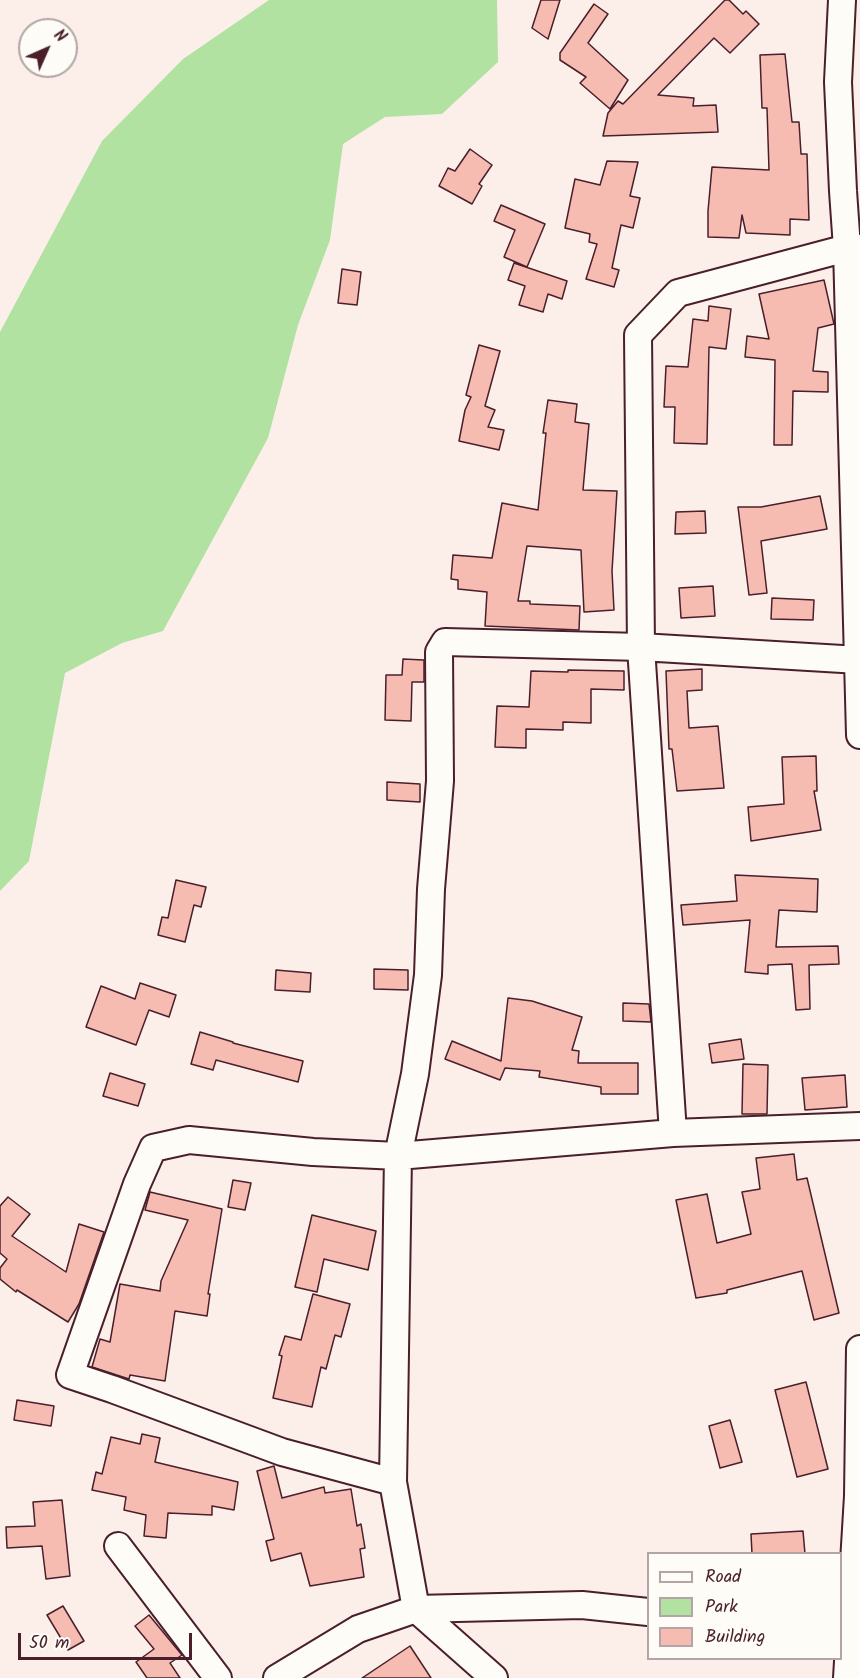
<!DOCTYPE html>
<html>
<head>
<meta charset="utf-8">
<style>
	body { margin:0 }
	#map { position:relative; width:860px; height:1678px; overflow:hidden; background:#fcefe9; font-family:Kalam,sans-serif }
	canvas { display:block }
	.legend { position:absolute; left:647px; top:1552px; width:195px; height:108px; box-sizing:border-box; background:#fdfcf7; border:2px solid #b5a4a5; margin:0; padding:8px 10px; list-style:none; font-size:18px; color:#4a1f2b }
	.legend li { display:flex; align-items:center; gap:12px; height:30px }
	.legend b { width:30px; border:2px solid #b5a4a5 }
	.north { position:absolute; left:18px; top:18px; width:60px; height:60px; box-sizing:border-box; background:#fdfcf7; border:2px solid #b5a4a5; border-radius:50%; rotate:45deg; font-size:16px; font-weight:700; line-height:24px; text-align:center; color:#4a1f2b }
	.north::after { content:''; display:block; margin:auto; width:21px; height:27px; background:#4a1f2b; clip-path:polygon(50% 0,100% 100%,50% 72%,0 100%) }
	.scale { position:absolute; left:18px; top:1633px; width:174px; height:27px; box-sizing:border-box; border:3px solid #4a1f2b; border-top:0; padding-left:8px; font-size:18px; line-height:21px; white-space:nowrap; color:#4a1f2b; -webkit-text-stroke:4px #fdfcf7; paint-order:stroke }
</style>
</head>
<body>
<div id="map">
<canvas width="860" height="1678"></canvas>
<ul class="legend">
<li><b style="height:8px;background:#fdfcf7"></b>Road</li>
<li><b style="height:16px;background:#b1e2a2"></b>Park</li>
<li><b style="height:16px;background:#f6bbb1"></b>Building</li>
</ul>
<div class="north">N</div>
<div class="scale">50 m</div>
</div>
<script>
const context = document.querySelector('canvas').getContext('2d');
context.lineJoin = 'round';
function fillPath(path, color) {
  context.fillStyle = color;
  context.fill(path, 'evenodd');
}
function trace(path, color, width, dash) {
  context.strokeStyle = color;
  context.lineWidth = width;
  context.lineCap = dash ? 'butt' : 'round';
  context.setLineDash(dash || []);
  context.stroke(path);
}
fillPath(new Path2D(`
	M 269,0 L 497,0 L 498,62 L 442,114 L 385,117 L 343,144 L 330,240 L 298,325 L 268,438 L 163,631 L 122,643 L 65,673 L 29,861 L 0,891 L 0,332 L 102,141 L 183,59 Z`), '#b1e2a2');
const building = new Path2D(`
	M 541,0 L 560,0 L 548,39 L 532,28 Z
	M 725,0 L 729,0 L 743,14 L 746,11 L 759,24 L 730,53 L 714,38 L 658,95 L 694,98 L 693,106 L 716,105 L 718,132 L 603,136 L 608,113 L 618,101 L 623,104 Z
	M 594,4 L 608,14 L 588,43 L 628,80 L 610,109 L 580,83 L 586,77 L 560,60 L 560,53 Z
	M 785,54 L 792,122 L 799,122 L 801,154 L 807,154 L 809,220 L 790,219 L 790,235 L 746,233 L 742,215 L 739,238 L 708,237 L 708,211 L 712,167 L 769,170 L 767,108 L 762,108 L 760,55 Z
	M 470,149 L 492,165 L 479,184 L 482,186 L 472,204 L 439,186 L 448,168 L 455,171 Z
	M 607,161 L 638,162 L 630,196 L 640,198 L 633,228 L 621,225 L 612,268 L 619,270 L 614,287 L 586,279 L 597,244 L 589,242 L 590,234 L 565,228 L 575,179 L 600,185 Z
	M 501,205 L 545,224 L 527,267 L 504,257 L 515,230 L 494,221 Z
	M 514,263 L 567,281 L 562,299 L 548,294 L 543,312 L 519,305 L 525,286 L 508,280 Z
	M 342,269 L 361,272 L 357,305 L 338,303 Z
	M 824,280 L 834,324 L 818,328 L 813,371 L 828,372 L 828,392 L 793,391 L 792,445 L 774,445 L 775,360 L 745,357 L 747,336 L 769,339 L 759,294 Z
	M 709,306 L 731,309 L 726,349 L 709,347 L 707,444 L 674,443 L 675,407 L 664,407 L 666,366 L 688,367 L 693,319 L 708,321 Z
	M 479,345 L 500,351 L 485,406 L 495,410 L 488,427 L 504,430 L 499,450 L 459,441 L 465,410 L 471,397 L 466,395 Z
	M 548,400 L 577,404 L 575,422 L 589,424 L 583,490 L 617,491 L 612,571 L 614,610 L 584,612 L 581,550 L 527,546 L 518,601 L 530,601 L 530,604 L 580,606 L 579,630 L 485,626 L 487,592 L 458,589 L 458,580 L 451,579 L 453,555 L 492,558 L 502,503 L 538,510 L 546,433 L 543,433 Z
	M 820,496 L 827,529 L 761,541 L 767,593 L 749,595 L 738,507 L 761,507 Z
	M 705,511 L 706,533 L 675,534 L 676,512 Z
	M 713,586 L 715,616 L 681,618 L 679,588 Z
	M 772,598 L 814,600 L 813,620 L 771,619 Z
	M 403,659 L 424,660 L 424,682 L 412,682 L 411,721 L 385,720 L 386,675 L 402,675 Z
	M 702,669 L 702,690 L 687,691 L 689,728 L 718,726 L 724,788 L 677,791 L 672,749 L 669,749 L 666,671 Z
	M 568,670 L 624,671 L 624,690 L 591,689 L 591,723 L 563,722 L 563,730 L 526,729 L 526,748 L 495,747 L 497,706 L 529,707 L 531,671 L 568,672 Z
	M 816,756 L 817,791 L 814,791 L 821,830 L 751,841 L 748,807 L 784,804 L 782,757 Z
	M 387,782 L 420,784 L 420,802 L 387,800 Z
	M 735,875 L 818,879 L 817,912 L 779,910 L 776,947 L 838,946 L 839,964 L 809,965 L 810,1009 L 796,1010 L 792,964 L 768,965 L 768,974 L 745,972 L 750,920 L 683,925 L 681,905 L 737,901 Z
	M 176,880 L 206,887 L 201,907 L 194,905 L 185,942 L 158,935 L 162,917 L 168,918 Z
	M 374,969 L 408,970 L 408,990 L 374,989 Z
	M 276,970 L 311,973 L 310,992 L 275,990 Z
	M 140,983 L 176,995 L 169,1017 L 149,1010 L 136,1045 L 86,1027 L 101,986 L 135,999 Z
	M 508,998 L 532,1001 L 582,1017 L 572,1050 L 579,1051 L 578,1063 L 638,1063 L 638,1094 L 601,1094 L 601,1087 L 539,1077 L 540,1071 L 505,1068 L 500,1080 L 445,1059 L 452,1041 L 501,1061 Z
	M 623,1003 L 649,1004 L 651,1022 L 623,1021 Z
	M 200,1032 L 233,1042 L 233,1043 L 303,1061 L 298,1082 L 216,1060 L 213,1070 L 191,1064 Z
	M 741,1039 L 744,1059 L 712,1063 L 709,1044 Z
	M 743,1064 L 768,1065 L 767,1114 L 742,1114 Z
	M 110,1073 L 145,1084 L 138,1106 L 103,1096 Z
	M 845,1075 L 847,1107 L 805,1110 L 802,1078 Z
	M 794,1154 L 797,1180 L 807,1178 L 839,1313 L 814,1320 L 802,1271 L 727,1290 L 727,1293 L 696,1298 L 676,1200 L 707,1194 L 717,1243 L 751,1234 L 742,1192 L 760,1189 L 756,1158 Z
	M 233,1180 L 251,1183 L 245,1210 L 228,1207 Z
	M 150,1192 L 222,1209 L 208,1294 L 210,1294 L 207,1316 L 175,1311 L 165,1381 L 130,1375 L 129,1379 L 92,1367 L 100,1339 L 110,1342 L 120,1284 L 160,1291 L 161,1281 L 188,1220 L 145,1210 Z
	M 8,1197 L 30,1214 L 12,1236 L 66,1272 L 79,1224 L 104,1232 L 79,1304 L 68,1322 L 17,1290 L 16,1292 L 0,1279 L 0,1268 L 7,1259 L 0,1253 L 0,1206 Z
	M 312,1215 L 376,1231 L 368,1270 L 324,1259 L 317,1292 L 295,1287 Z
	M 313,1294 L 350,1304 L 341,1337 L 335,1335 L 326,1369 L 321,1367 L 312,1407 L 273,1398 L 282,1356 L 279,1355 L 285,1336 L 301,1340 Z
	M 806,1382 L 828,1469 L 797,1477 L 775,1390 Z
	M 17,1400 L 54,1406 L 51,1426 L 14,1420 Z
	M 730,1420 L 742,1462 L 720,1468 L 709,1426 Z
	M 142,1434 L 160,1438 L 155,1462 L 238,1482 L 234,1510 L 212,1506 L 212,1515 L 168,1513 L 166,1538 L 144,1536 L 146,1515 L 124,1510 L 126,1497 L 92,1490 L 96,1472 L 102,1474 L 111,1437 L 140,1444 Z
	M 274,1466 L 282,1498 L 324,1487 L 325,1493 L 351,1489 L 357,1526 L 361,1524 L 365,1548 L 360,1549 L 364,1577 L 310,1586 L 301,1553 L 271,1561 L 266,1541 L 274,1539 L 257,1471 Z
	M 62,1500 L 70,1576 L 46,1579 L 42,1546 L 7,1548 L 6,1527 L 35,1526 L 33,1502 Z
	M 803,1531 L 805,1554 L 752,1554 L 751,1534 Z
	M 63,1606 L 84,1641 L 68,1650 L 47,1615 Z
	M 149,1615 L 182,1655 L 170,1663 L 180,1678 L 147,1678 L 136,1662 L 154,1649 L 135,1626 Z
	M 410,1646 L 431,1678 L 362,1678 Z`);
fillPath(building, '#f6bbb1');
trace(building, '#4a1f2b', 1.5);
const minor = new Path2D(`
	M 842,0 L 838,82 L 843,191 L 847,248 L 860,735
	M 673,1133 L 641,647 L 638,335 L 678,293 L 847,248 L 860,248
	M 393,1482 L 282,1452 L 112,1389 L 70,1375 L 137,1184 L 153,1148 L 189,1140 L 313,1152 L 398,1156 L 673,1133 L 860,1126
	M 118,1546 L 218,1678
	M 277,1678 L 358,1629 L 416,1609 L 582,1605 L 648,1612
	M 494,1678 L 416,1609 L 393,1482 L 398,1156 L 415,1074 L 428,975 L 431,889 L 440,781 L 439,652 L 445,642 L 641,647 L 859,660
	M 847,1678 L 858,1496 L 860,1349`);
trace(minor, '#4a1f2b', 30);
trace(minor, '#fdfcf7', 26);
</script>
</body>
</html>
